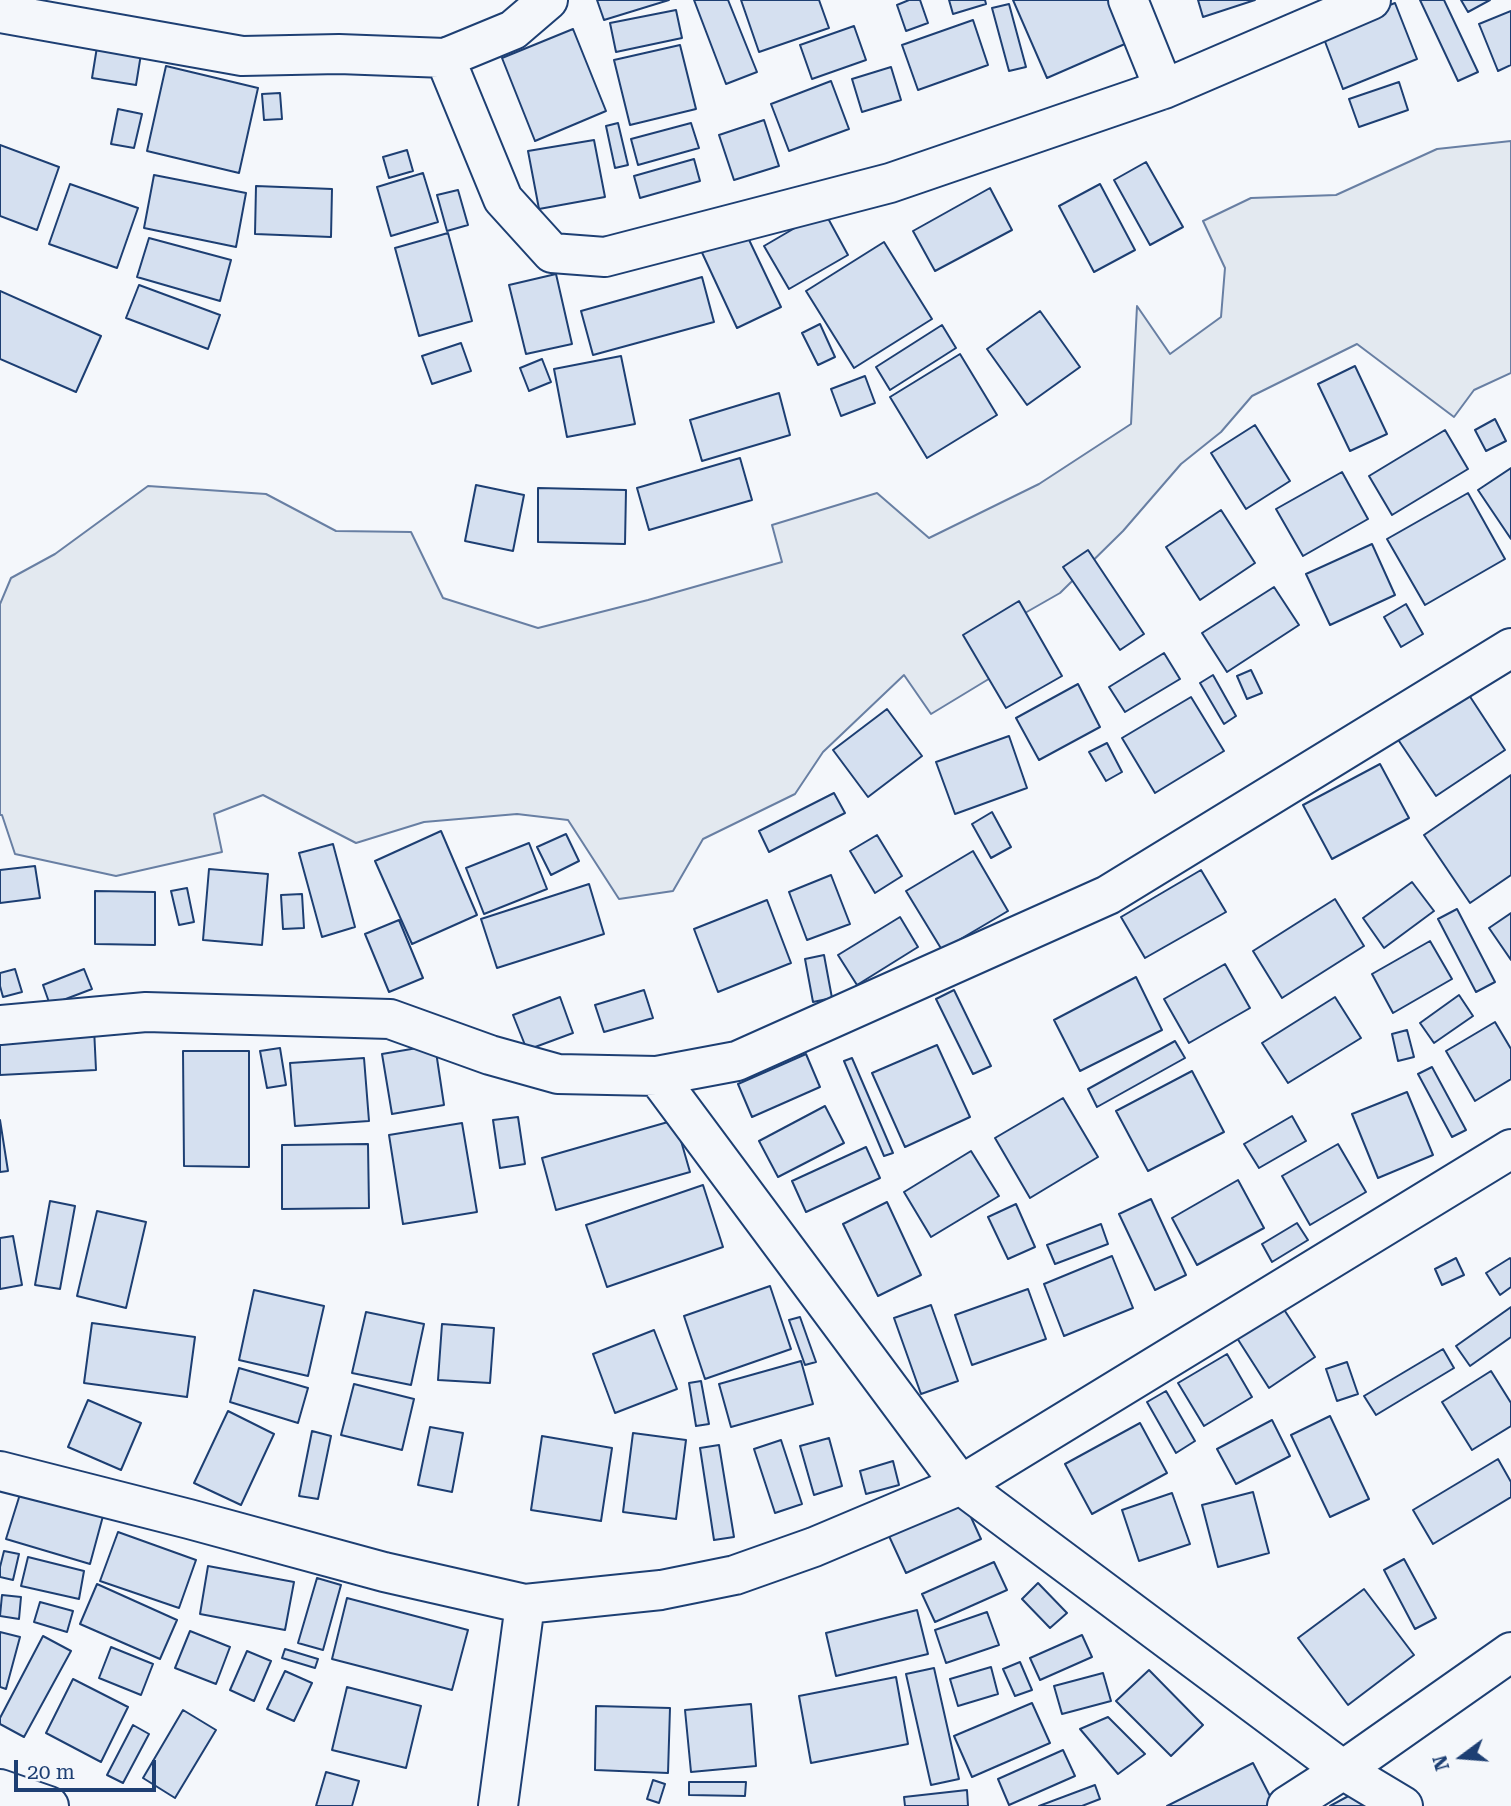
<!DOCTYPE html>
<html>
<head>
<meta charset="utf-8">
<style>
	body { margin:0 }
	#map { position:relative; width:1511px; height:1806px; overflow:hidden; background:#f4f7fb; font-family:"Roboto Serif",serif }
	canvas { display:block }
	.north { position:absolute; left:1427px; top:1722px; width:70px; height:70px; -webkit-text-stroke:5px #f4f7fb; paint-order:stroke; rotate:254deg; font-size:19px; font-weight:700; line-height:28px; text-align:center; color:#1d3f73 }
	.north::after { content:''; display:block; margin:auto; width:24px; height:32px; background:#1d3f73; clip-path:polygon(50% 0,100% 100%,50% 72%,0 100%) }
	.scale { position:absolute; left:14px; top:1760px; width:142px; height:32px; box-sizing:border-box; border:4px solid #1d3f73; border-top:0; padding-left:9px; font-size:21px; line-height:24px; white-space:nowrap; color:#1d3f73; -webkit-text-stroke:5px #f4f7fb; paint-order:stroke }
</style>
</head>
<body>
<div id="map">
<canvas width="1511" height="1806"></canvas>
<div class="north">N</div>
<div class="scale">20 m</div>
</div>
<script>
const context = document.querySelector('canvas').getContext('2d');
context.lineJoin = 'round';
function fillPath(path, color) {
  context.fillStyle = color;
  context.fill(path, 'evenodd');
}
function trace(path, color, width, dash) {
  context.strokeStyle = color;
  context.lineWidth = width;
  context.lineCap = dash ? 'butt' : 'round';
  context.setLineDash(dash || []);
  context.stroke(path);
}
const green = new Path2D(`
	M 1511,141 L 1511,373 L 1474,390 L 1454,417 L 1357,344 L 1252,396 L 1221,432 L 1181,464 L 1123,531 L 1060,593 L 1018,617 L 997,674 L 931,714 L 904,675 L 823,752 L 795,794 L 703,839 L 673,891 L 619,899 L 568,820 L 517,814 L 424,822 L 356,843 L 263,795 L 214,814 L 222,852 L 116,876 L 15,854 L 2,815 L 0,815 L 0,604 L 11,578 L 55,554 L 148,486 L 266,494 L 336,531 L 411,532 L 443,598 L 538,628 L 648,600 L 782,562 L 772,525 L 877,493 L 929,538 L 1039,484 L 1131,424 L 1137,306 L 1170,354 L 1221,317 L 1225,268 L 1203,221 L 1251,198 L 1336,195 L 1437,149 Z`);
fillPath(green, '#e3e9f0');
trace(green, '#687fa3', 2);
const building = new Path2D(`
	M 597,0 L 669,0 L 604,20 Z
	M 694,0 L 728,0 L 757,72 L 726,84 Z
	M 741,0 L 819,0 L 829,28 L 759,52 Z
	M 909,0 L 920,0 L 928,23 L 906,31 L 897,5 Z
	M 949,0 L 985,0 L 986,4 L 953,14 Z
	M 1013,0 L 1116,0 L 1134,40 L 1047,78 Z
	M 1198,0 L 1255,0 L 1203,17 Z
	M 1420,0 L 1444,0 L 1478,72 L 1458,81 Z
	M 1461,0 L 1490,0 L 1468,12 Z
	M 1395,3 L 1417,59 L 1343,89 L 1321,31 Z
	M 1009,4 L 1026,67 L 1009,71 L 992,8 Z
	M 676,10 L 682,38 L 616,52 L 610,23 Z
	M 1511,11 L 1511,65 L 1498,71 L 1479,24 Z
	M 973,20 L 988,65 L 918,90 L 902,45 Z
	M 854,26 L 866,60 L 812,79 L 800,45 Z
	M 573,29 L 606,111 L 535,141 L 502,58 Z
	M 680,45 L 696,109 L 630,125 L 614,60 Z
	M 97,47 L 141,54 L 136,85 L 92,78 Z
	M 166,66 L 258,88 L 239,173 L 147,151 Z
	M 891,67 L 901,100 L 862,112 L 852,79 Z
	M 831,81 L 849,129 L 789,151 L 771,104 Z
	M 1399,82 L 1408,110 L 1359,127 L 1349,99 Z
	M 280,93 L 282,119 L 264,120 L 262,94 Z
	M 118,109 L 142,114 L 134,148 L 111,144 Z
	M 764,120 L 779,166 L 734,180 L 719,135 Z
	M 618,123 L 628,165 L 615,168 L 606,126 Z
	M 691,123 L 699,148 L 638,165 L 631,139 Z
	M 594,140 L 605,197 L 539,209 L 528,151 Z
	M 0,145 L 59,167 L 37,230 L 0,216 Z
	M 407,150 L 413,171 L 389,178 L 383,157 Z
	M 694,159 L 700,181 L 640,198 L 634,176 Z
	M 1146,162 L 1183,227 L 1150,245 L 1114,180 Z
	M 423,173 L 438,222 L 391,236 L 377,187 Z
	M 154,175 L 246,193 L 236,247 L 144,228 Z
	M 70,184 L 138,208 L 117,268 L 49,244 Z
	M 1100,184 L 1135,250 L 1094,272 L 1059,206 Z
	M 256,186 L 332,189 L 331,237 L 255,234 Z
	M 990,188 L 1012,230 L 935,271 L 913,231 Z
	M 458,190 L 468,225 L 447,231 L 437,195 Z
	M 824,211 L 848,255 L 789,289 L 764,246 Z
	M 741,223 L 781,307 L 737,328 L 698,244 Z
	M 448,233 L 472,321 L 419,336 L 395,248 Z
	M 149,238 L 231,260 L 220,301 L 137,277 Z
	M 884,242 L 932,319 L 854,368 L 806,291 Z
	M 556,274 L 572,344 L 526,354 L 509,285 Z
	M 702,277 L 714,322 L 593,355 L 581,311 Z
	M 139,285 L 220,315 L 208,349 L 126,318 Z
	M 0,291 L 101,336 L 76,392 L 0,359 Z
	M 1040,311 L 1080,367 L 1027,405 L 987,349 Z
	M 820,324 L 835,357 L 818,365 L 802,333 Z
	M 942,325 L 956,348 L 890,390 L 876,367 Z
	M 461,343 L 471,371 L 432,384 L 422,356 Z
	M 960,354 L 997,415 L 927,458 L 890,397 Z
	M 621,356 L 635,424 L 567,437 L 554,369 Z
	M 542,359 L 551,382 L 529,391 L 520,368 Z
	M 1355,366 L 1387,434 L 1350,451 L 1318,384 Z
	M 865,376 L 875,403 L 841,416 L 831,389 Z
	M 779,393 L 790,435 L 702,461 L 690,420 Z
	M 1495,419 L 1506,441 L 1486,451 L 1475,430 Z
	M 1255,425 L 1290,481 L 1246,509 L 1211,453 Z
	M 1445,430 L 1468,469 L 1392,515 L 1369,476 Z
	M 740,458 L 752,500 L 649,530 L 637,488 Z
	M 1511,468 L 1511,539 L 1478,490 Z
	M 1342,472 L 1368,519 L 1303,556 L 1276,509 Z
	M 476,485 L 524,495 L 513,551 L 465,541 Z
	M 538,488 L 626,490 L 625,544 L 538,542 Z
	M 1468,493 L 1505,559 L 1425,605 L 1387,539 Z
	M 1221,510 L 1255,563 L 1200,600 L 1166,547 Z
	M 1372,544 L 1395,595 L 1330,625 L 1306,574 Z
	M 1088,550 L 1144,634 L 1120,650 L 1063,567 Z
	M 1274,587 L 1299,625 L 1227,672 L 1202,633 Z
	M 1019,601 L 1062,676 L 1006,708 L 963,635 Z
	M 1406,604 L 1423,634 L 1401,647 L 1384,617 Z
	M 1164,653 L 1180,679 L 1125,712 L 1109,687 Z
	M 1251,670 L 1262,693 L 1247,699 L 1237,676 Z
	M 1213,675 L 1236,716 L 1224,724 L 1200,683 Z
	M 1078,684 L 1100,727 L 1039,760 L 1016,718 Z
	M 1467,692 L 1505,750 L 1436,796 L 1397,738 Z
	M 1191,697 L 1224,751 L 1155,793 L 1122,738 Z
	M 887,709 L 922,756 L 868,797 L 833,750 Z
	M 1009,736 L 1027,788 L 955,814 L 936,762 Z
	M 1107,743 L 1122,772 L 1106,781 L 1089,752 Z
	M 1380,764 L 1409,818 L 1332,859 L 1303,805 Z
	M 1511,775 L 1511,875 L 1470,903 L 1424,835 Z
	M 834,793 L 845,813 L 769,852 L 759,831 Z
	M 992,812 L 1011,847 L 991,858 L 972,824 Z
	M 441,831 L 477,915 L 412,944 L 375,861 Z
	M 566,834 L 579,861 L 551,875 L 537,847 Z
	M 877,835 L 902,876 L 875,893 L 850,851 Z
	M 529,843 L 547,889 L 484,914 L 466,868 Z
	M 333,844 L 355,927 L 322,937 L 299,853 Z
	M 973,851 L 1008,911 L 942,950 L 906,891 Z
	M 35,866 L 40,898 L 0,903 L 0,870 Z
	M 209,869 L 268,874 L 262,945 L 203,940 Z
	M 1201,870 L 1226,912 L 1145,958 L 1121,917 Z
	M 831,875 L 850,924 L 807,940 L 789,892 Z
	M 1412,882 L 1434,911 L 1384,948 L 1363,918 Z
	M 589,884 L 604,934 L 497,968 L 481,919 Z
	M 187,888 L 194,922 L 179,925 L 171,891 Z
	M 95,891 L 155,892 L 155,945 L 95,944 Z
	M 302,894 L 304,928 L 283,929 L 281,895 Z
	M 1335,899 L 1364,946 L 1282,998 L 1253,951 Z
	M 767,900 L 791,963 L 718,992 L 694,929 Z
	M 1457,909 L 1495,982 L 1476,992 L 1438,919 Z
	M 1511,913 L 1511,960 L 1489,928 Z
	M 900,917 L 918,947 L 857,985 L 838,955 Z
	M 399,920 L 423,978 L 389,992 L 365,934 Z
	M 1430,941 L 1452,979 L 1393,1013 L 1372,974 Z
	M 824,955 L 832,998 L 813,1002 L 805,959 Z
	M 1225,964 L 1250,1008 L 1189,1043 L 1164,999 Z
	M 15,969 L 22,992 L 3,997 L 0,986 L 0,973 Z
	M 84,969 L 92,989 L 50,1005 L 43,985 Z
	M 1136,977 L 1162,1030 L 1080,1071 L 1054,1020 Z
	M 644,990 L 653,1018 L 604,1032 L 595,1005 Z
	M 954,990 L 991,1066 L 973,1074 L 936,999 Z
	M 1459,995 L 1473,1016 L 1434,1043 L 1420,1023 Z
	M 560,997 L 573,1033 L 527,1050 L 513,1015 Z
	M 1335,997 L 1361,1038 L 1288,1083 L 1262,1043 Z
	M 1495,1022 L 1511,1049 L 1511,1079 L 1475,1101 L 1446,1051 Z
	M 94,1028 L 96,1070 L 0,1075 L 0,1033 Z
	M 1407,1030 L 1414,1057 L 1398,1061 L 1392,1034 Z
	M 1175,1041 L 1185,1058 L 1097,1107 L 1088,1089 Z
	M 435,1045 L 444,1105 L 392,1114 L 382,1054 Z
	M 937,1045 L 970,1117 L 905,1147 L 872,1073 Z
	M 280,1048 L 286,1085 L 267,1088 L 260,1051 Z
	M 183,1051 L 249,1051 L 249,1167 L 184,1166 Z
	M 806,1054 L 820,1087 L 752,1117 L 738,1084 Z
	M 364,1058 L 369,1121 L 295,1126 L 290,1063 Z
	M 852,1058 L 893,1153 L 884,1156 L 844,1061 Z
	M 1432,1067 L 1466,1130 L 1452,1137 L 1418,1074 Z
	M 1192,1071 L 1224,1132 L 1148,1171 L 1116,1111 Z
	M 1407,1092 L 1433,1155 L 1378,1178 L 1352,1114 Z
	M 1063,1098 L 1098,1157 L 1030,1198 L 995,1138 Z
	M 825,1106 L 844,1143 L 778,1177 L 759,1141 Z
	M 1292,1116 L 1306,1141 L 1259,1168 L 1244,1144 Z
	M 518,1117 L 525,1164 L 500,1168 L 493,1120 Z
	M 0,1120 L 8,1171 L 0,1172 Z
	M 675,1120 L 690,1172 L 556,1210 L 542,1158 Z
	M 462,1123 L 477,1212 L 403,1224 L 389,1135 Z
	M 368,1144 L 369,1208 L 282,1209 L 282,1145 Z
	M 1338,1144 L 1366,1192 L 1310,1225 L 1282,1176 Z
	M 866,1147 L 880,1178 L 806,1212 L 792,1181 Z
	M 971,1151 L 999,1196 L 931,1237 L 904,1192 Z
	M 1238,1180 L 1264,1228 L 1197,1265 L 1172,1218 Z
	M 703,1185 L 723,1247 L 607,1287 L 586,1225 Z
	M 1151,1199 L 1186,1275 L 1155,1290 L 1119,1214 Z
	M 50,1201 L 75,1206 L 60,1289 L 35,1285 Z
	M 887,1202 L 921,1275 L 878,1296 L 843,1224 Z
	M 1016,1204 L 1035,1247 L 1008,1259 L 988,1217 Z
	M 97,1211 L 146,1222 L 126,1308 L 77,1296 Z
	M 1297,1223 L 1308,1240 L 1272,1262 L 1262,1244 Z
	M 1101,1224 L 1108,1244 L 1055,1264 L 1047,1245 Z
	M 13,1236 L 22,1285 L 0,1289 L 0,1238 Z
	M 1112,1256 L 1133,1308 L 1064,1336 L 1044,1284 Z
	M 1456,1258 L 1464,1275 L 1442,1285 L 1435,1269 Z
	M 1510,1258 L 1511,1260 L 1511,1287 L 1500,1295 L 1486,1273 Z
	M 770,1286 L 791,1349 L 705,1379 L 684,1316 Z
	M 1028,1289 L 1046,1339 L 972,1365 L 955,1315 Z
	M 254,1290 L 324,1306 L 308,1376 L 239,1360 Z
	M 931,1305 L 958,1381 L 921,1394 L 894,1318 Z
	M 1511,1307 L 1511,1337 L 1470,1366 L 1456,1346 Z
	M 1283,1308 L 1315,1357 L 1269,1388 L 1237,1338 Z
	M 366,1312 L 424,1324 L 411,1385 L 352,1373 Z
	M 800,1317 L 816,1362 L 805,1365 L 789,1320 Z
	M 92,1323 L 195,1337 L 187,1397 L 84,1383 Z
	M 442,1324 L 494,1328 L 490,1383 L 438,1380 Z
	M 654,1330 L 677,1389 L 615,1413 L 593,1354 Z
	M 1443,1349 L 1454,1368 L 1376,1415 L 1364,1396 Z
	M 1227,1354 L 1252,1397 L 1204,1426 L 1178,1383 Z
	M 801,1361 L 813,1404 L 731,1427 L 719,1384 Z
	M 1347,1362 L 1358,1394 L 1337,1401 L 1326,1369 Z
	M 239,1368 L 308,1388 L 298,1423 L 230,1402 Z
	M 1491,1371 L 1511,1403 L 1511,1426 L 1472,1450 L 1442,1402 Z
	M 701,1381 L 709,1424 L 696,1426 L 689,1383 Z
	M 354,1384 L 414,1399 L 402,1450 L 341,1435 Z
	M 1166,1391 L 1195,1441 L 1176,1453 L 1147,1402 Z
	M 88,1400 L 141,1423 L 121,1470 L 68,1447 Z
	M 228,1411 L 274,1434 L 241,1505 L 194,1483 Z
	M 1330,1416 L 1369,1499 L 1330,1517 L 1291,1435 Z
	M 1272,1420 L 1290,1456 L 1236,1484 L 1217,1449 Z
	M 1140,1423 L 1167,1473 L 1092,1514 L 1065,1464 Z
	M 430,1427 L 463,1433 L 452,1492 L 418,1485 Z
	M 312,1431 L 331,1436 L 318,1499 L 299,1496 Z
	M 633,1433 L 686,1440 L 676,1519 L 623,1512 Z
	M 542,1436 L 612,1448 L 601,1521 L 531,1510 Z
	M 829,1438 L 842,1486 L 814,1495 L 800,1446 Z
	M 781,1440 L 802,1504 L 775,1513 L 754,1449 Z
	M 719,1445 L 734,1537 L 714,1540 L 700,1448 Z
	M 1498,1459 L 1511,1482 L 1511,1497 L 1433,1544 L 1413,1510 Z
	M 893,1461 L 899,1485 L 866,1494 L 860,1471 Z
	M 21,1491 L 103,1516 L 90,1564 L 6,1539 Z
	M 1253,1492 L 1269,1553 L 1218,1567 L 1202,1505 Z
	M 1172,1493 L 1190,1544 L 1139,1561 L 1122,1510 Z
	M 964,1502 L 981,1539 L 906,1573 L 889,1536 Z
	M 118,1532 L 196,1560 L 179,1608 L 100,1581 Z
	M 4,1551 L 19,1554 L 13,1580 L 0,1577 L 0,1567 Z
	M 28,1557 L 84,1571 L 79,1599 L 21,1586 Z
	M 1404,1559 L 1436,1618 L 1415,1629 L 1384,1570 Z
	M 994,1562 L 1007,1590 L 935,1622 L 922,1594 Z
	M 208,1566 L 294,1582 L 285,1630 L 200,1614 Z
	M 317,1578 L 341,1585 L 323,1650 L 298,1643 Z
	M 1038,1583 L 1067,1613 L 1050,1628 L 1022,1599 Z
	M 97,1584 L 177,1620 L 160,1659 L 80,1624 Z
	M 1364,1589 L 1414,1655 L 1348,1705 L 1298,1638 Z
	M 2,1595 L 21,1597 L 19,1619 L 0,1616 Z
	M 347,1598 L 468,1630 L 452,1690 L 332,1659 Z
	M 40,1602 L 73,1611 L 67,1632 L 34,1622 Z
	M 917,1610 L 928,1654 L 836,1676 L 826,1633 Z
	M 987,1612 L 999,1645 L 946,1663 L 935,1630 Z
	M 190,1631 L 230,1647 L 216,1684 L 175,1668 Z
	M 0,1632 L 20,1637 L 6,1689 L 0,1687 Z
	M 1082,1635 L 1092,1657 L 1040,1680 L 1030,1658 Z
	M 43,1636 L 71,1651 L 24,1737 L 0,1724 L 0,1718 Z
	M 111,1647 L 153,1664 L 141,1695 L 99,1678 Z
	M 285,1649 L 318,1659 L 315,1668 L 282,1658 Z
	M 247,1651 L 271,1661 L 254,1701 L 230,1690 Z
	M 1020,1662 L 1032,1690 L 1015,1696 L 1003,1669 Z
	M 991,1667 L 998,1694 L 958,1706 L 950,1679 Z
	M 934,1668 L 959,1779 L 931,1785 L 906,1674 Z
	M 1149,1670 L 1203,1725 L 1171,1756 L 1116,1701 Z
	M 285,1671 L 312,1683 L 294,1721 L 267,1709 Z
	M 1103,1673 L 1111,1701 L 1062,1714 L 1054,1686 Z
	M 896,1677 L 908,1744 L 811,1763 L 799,1696 Z
	M 73,1679 L 128,1707 L 101,1762 L 46,1733 Z
	M 347,1687 L 421,1706 L 406,1768 L 332,1750 Z
	M 1032,1703 L 1050,1743 L 972,1777 L 954,1736 Z
	M 751,1704 L 756,1766 L 691,1772 L 685,1710 Z
	M 596,1706 L 670,1708 L 668,1773 L 595,1770 Z
	M 183,1710 L 216,1730 L 175,1798 L 143,1778 Z
	M 1108,1717 L 1145,1754 L 1118,1774 L 1080,1729 Z
	M 133,1725 L 149,1734 L 123,1783 L 107,1775 Z
	M 1063,1750 L 1075,1776 L 1009,1805 L 998,1779 Z
	M 1253,1763 L 1273,1802 L 1266,1806 L 1167,1806 Z
	M 326,1772 L 359,1781 L 352,1806 L 316,1806 Z
	M 653,1780 L 665,1784 L 659,1803 L 647,1799 Z
	M 689,1782 L 746,1782 L 745,1796 L 689,1795 Z
	M 1095,1785 L 1100,1799 L 1082,1806 L 1039,1806 Z
	M 967,1790 L 968,1806 L 905,1806 L 904,1797 Z
	M 1356,1792 L 1363,1806 L 1330,1806 Z`);
fillPath(building, '#d5e0f0');
trace(building, '#1d3f73', 2);
const minor = new Path2D(`
	M 1128,0 L 1164,89
	M 0,13 L 242,56 L 339,54 L 445,58 L 513,30 L 548,0
	M 445,58 L 503,199 L 552,253 L 605,257 L 890,183 L 1164,89 L 1371,0
	M 0,1025 L 146,1012 L 390,1019 L 490,1055 L 558,1074 L 657,1076 L 737,1061 L 1108,895 L 1511,648
	M 657,1076 L 961,1485 L 1343,1770 L 1403,1806
	M 0,1471 L 189,1519 L 384,1572 L 525,1604 L 661,1590 L 735,1575 L 814,1547 L 961,1485 L 1511,1149
	M 0,1789 L 49,1806
	M 498,1806 L 525,1604
	M 1287,1806 L 1343,1770 L 1511,1652`);
trace(minor, '#1d3f73', 42);
trace(minor, '#f4f7fb', 38);
</script>
</body>
</html>
